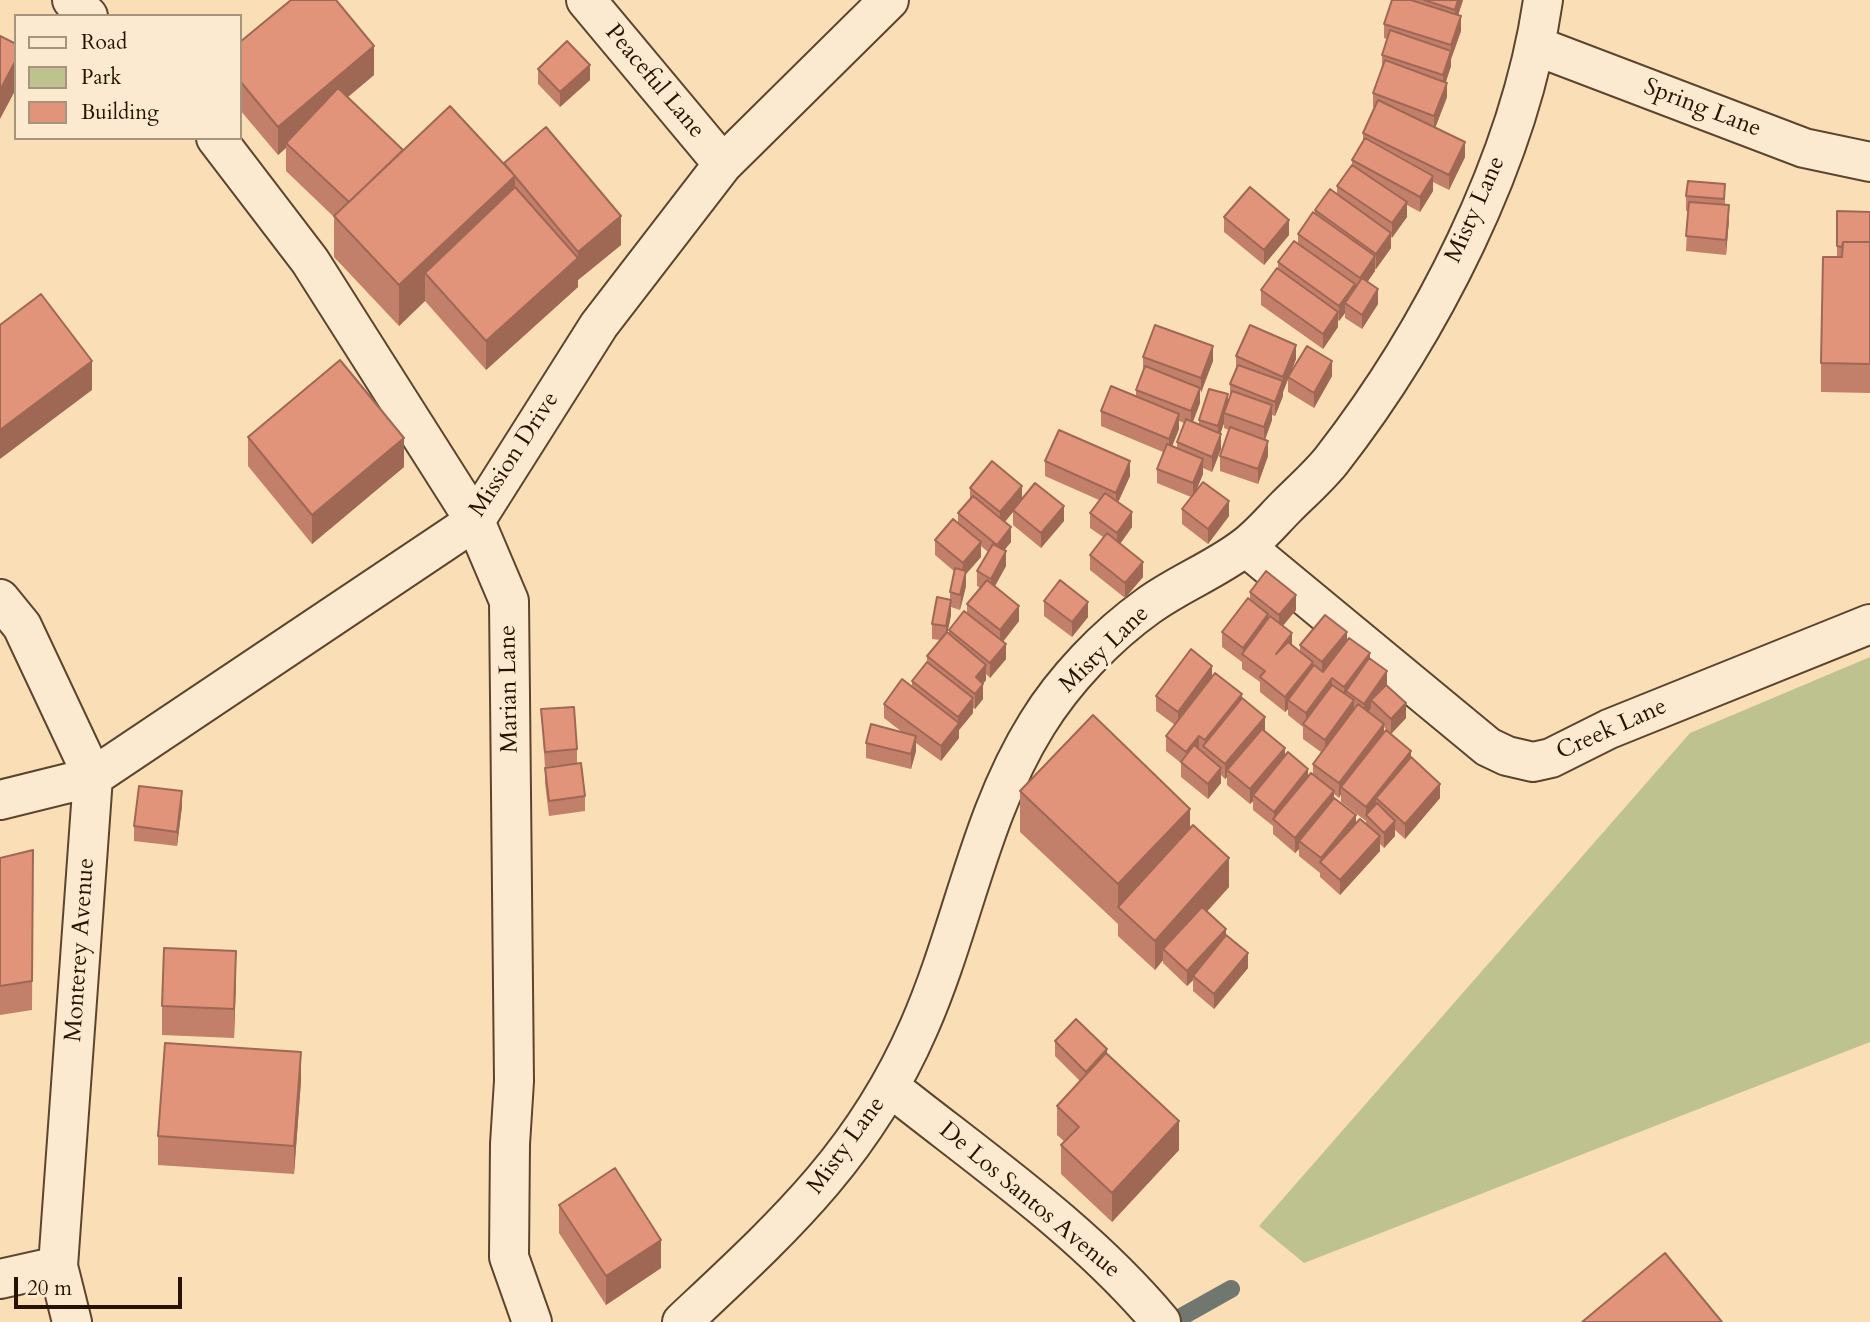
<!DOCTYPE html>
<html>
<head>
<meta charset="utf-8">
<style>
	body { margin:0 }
	#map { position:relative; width:1870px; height:1322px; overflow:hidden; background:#fadfb6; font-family:Cardo,serif }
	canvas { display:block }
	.legend { position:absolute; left:14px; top:14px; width:228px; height:126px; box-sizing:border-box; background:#fcead0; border:2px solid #a7947d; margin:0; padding:9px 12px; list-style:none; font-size:21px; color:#271200 }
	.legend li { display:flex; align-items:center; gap:14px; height:35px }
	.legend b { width:35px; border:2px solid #a7947d }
	.scale { position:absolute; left:14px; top:1277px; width:168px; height:32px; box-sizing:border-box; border:4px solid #271200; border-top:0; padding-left:9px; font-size:21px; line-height:24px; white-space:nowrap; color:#271200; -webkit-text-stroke:5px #fcead0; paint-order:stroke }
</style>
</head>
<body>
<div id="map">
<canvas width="1870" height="1322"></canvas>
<ul class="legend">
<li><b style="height:9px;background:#fcead0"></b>Road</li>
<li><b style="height:19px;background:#bec28e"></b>Park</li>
<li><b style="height:19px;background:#e2947a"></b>Building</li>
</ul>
<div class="scale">20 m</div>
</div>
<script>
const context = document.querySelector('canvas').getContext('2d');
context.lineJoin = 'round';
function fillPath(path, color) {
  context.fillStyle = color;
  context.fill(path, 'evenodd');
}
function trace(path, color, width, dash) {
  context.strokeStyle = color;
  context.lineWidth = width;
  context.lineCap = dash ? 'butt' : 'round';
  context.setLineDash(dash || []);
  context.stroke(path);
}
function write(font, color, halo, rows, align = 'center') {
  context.font = font + ' Cardo,serif';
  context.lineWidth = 7;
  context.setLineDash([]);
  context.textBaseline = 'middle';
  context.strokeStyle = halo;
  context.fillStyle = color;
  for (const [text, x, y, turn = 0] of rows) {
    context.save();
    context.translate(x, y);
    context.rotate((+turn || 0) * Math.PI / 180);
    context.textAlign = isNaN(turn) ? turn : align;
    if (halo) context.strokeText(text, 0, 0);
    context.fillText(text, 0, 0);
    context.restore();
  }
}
fillPath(new Path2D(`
	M 1870,657 L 1870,1042 L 1304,1263 L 1259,1226 L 1690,733 Z`), '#bec28e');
trace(new Path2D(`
	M 1172,1322 L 1231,1289`), '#71776f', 18);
const minor = new Path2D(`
	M 72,0 L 88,16
	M 586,0 L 723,164
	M 1536,46 L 1804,148 L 1870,162
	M 216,138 L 310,261 L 475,521 L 509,601 L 514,1081 L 510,1144 L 509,1257 L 532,1322
	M 1246,547 L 1488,747 L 1507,756 L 1533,762 L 1551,758 L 1609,729 L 1870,624
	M 0,599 L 22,626 L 93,777 L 58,1266 L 72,1322
	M 0,800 L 93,777 L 475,521 L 599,325 L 723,164 L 889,0
	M 890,1087 C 983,1161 1085,1231 1161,1322
	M 0,1279 L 58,1266
	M 682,1322 C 782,1228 863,1156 919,1027 C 963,927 979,817 1037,724 C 1064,680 1106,636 1148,606 C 1178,584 1215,570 1245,547 C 1260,536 1273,520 1286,507 C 1301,492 1318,477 1331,461 C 1430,334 1520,160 1543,0`);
trace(minor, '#5c452e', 42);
trace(minor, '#fcead0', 38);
fillPath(new Path2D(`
	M 1392,0 L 1463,0 L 1458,15 L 1461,31 L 1451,59 L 1451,66 L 1446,82 L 1447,97 L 1435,128 L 1465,157 L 1449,190 L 1433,182 L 1433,191 L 1420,212 L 1407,205 L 1407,217 L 1391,238 L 1391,248 L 1376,269 L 1375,269 L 1375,271 L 1367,282 L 1378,304 L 1362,329 L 1345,318 L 1345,313 L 1339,321 L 1338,320 L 1338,327 L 1323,349 L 1261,305 L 1261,290 L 1278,270 L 1278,262 L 1298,244 L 1298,234 L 1315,214 L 1315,210 L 1337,194 L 1337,186 L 1352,165 L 1352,160 L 1363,141 L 1363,133 L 1375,108 L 1373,107 L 1373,93 L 1382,68 L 1382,55 L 1387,39 L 1384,38 L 1384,24 Z
	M 240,42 L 374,75 L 348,97 L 403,150 L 504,164 L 621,245 L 578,280 L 578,287 L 486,370 L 425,301 L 399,326 L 334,257 L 334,217 L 286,171 L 286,148 L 278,155 L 240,110 Z
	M 538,69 L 590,80 L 560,107 L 538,84 Z
	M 1725,184 L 1725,205 L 1729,220 L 1726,255 L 1686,251 L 1688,211 L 1686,211 L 1686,196 Z
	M 1837,211 L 1870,212 L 1870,393 L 1821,392 L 1821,363 L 1837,257 Z
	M 1224,217 L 1289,235 L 1264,265 L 1224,232 Z
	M 1236,356 L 1296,359 L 1290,374 L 1332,376 L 1314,408 L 1288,392 L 1288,379 L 1283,392 L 1283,396 L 1275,416 L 1272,415 L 1272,420 L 1265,440 L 1268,456 L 1258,484 L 1220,471 L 1220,456 L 1229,430 L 1224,428 L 1224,423 L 1220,434 L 1221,449 L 1212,472 L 1203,468 L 1203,474 L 1196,491 L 1229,516 L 1208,544 L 1182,524 L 1182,509 L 1191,497 L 1157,483 L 1157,469 L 1163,452 L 1101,426 L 1101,411 L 1136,396 L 1136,390 L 1143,371 L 1143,357 L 1213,361 L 1200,392 L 1200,403 L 1193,422 L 1199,425 L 1199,420 L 1228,402 L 1230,397 L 1230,384 L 1236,368 ZM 1179,421 L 1184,423 L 1177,442 L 1177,448 L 1172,446 L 1179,429 Z
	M 248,437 L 404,467 L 312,544 L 248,466 Z
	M 1045,461 L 1130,476 L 1118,502 L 1132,527 L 1120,544 L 1143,577 L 1125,598 L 1090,570 L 1090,555 L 1103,537 L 1090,528 L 1090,513 L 1099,500 L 1045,476 Z
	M 970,488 L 1022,499 L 1064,521 L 1041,548 L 1013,525 L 1013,512 L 1005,522 L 1011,542 L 1004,550 L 1006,566 L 995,586 L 1019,621 L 1003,642 L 1006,659 L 990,678 L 986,674 L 986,680 L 983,684 L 983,699 L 975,709 L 973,708 L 973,713 L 959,730 L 959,738 L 941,761 L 916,743 L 916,751 L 911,769 L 866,758 L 866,743 L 902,732 L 884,718 L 884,704 L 912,686 L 912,681 L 927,662 L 927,656 L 940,640 L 932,639 L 932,624 L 950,600 L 950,592 L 955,572 L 935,555 L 935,540 L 958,524 L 958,513 L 970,499 ZM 981,546 L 988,552 L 977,571 L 977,586 L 981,588 L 967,604 L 967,613 L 949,630 L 949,635 L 947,633 L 951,615 L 951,607 L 960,610 L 966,586 L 966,574 L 981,557 Z
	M 1250,592 L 1296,610 L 1283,626 L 1292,645 L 1300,652 L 1300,645 L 1347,640 L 1370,659 L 1406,718 L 1391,734 L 1384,727 L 1384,733 L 1411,758 L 1440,798 L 1405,839 L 1395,830 L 1395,836 L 1384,848 L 1380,844 L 1380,851 L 1340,895 L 1320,877 L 1320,873 L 1299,856 L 1299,849 L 1295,853 L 1273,834 L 1273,826 L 1253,810 L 1253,801 L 1250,804 L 1227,785 L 1227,777 L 1225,779 L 1221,775 L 1221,783 L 1208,799 L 1181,777 L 1181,763 L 1166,751 L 1166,736 L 1175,725 L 1156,711 L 1156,696 L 1212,676 L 1242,699 L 1265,731 L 1285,755 L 1308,777 L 1313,774 L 1313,764 L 1321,752 L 1303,739 L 1303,727 L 1288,715 L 1288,709 L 1285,712 L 1260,692 L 1260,682 L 1242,669 L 1242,662 L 1222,647 L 1222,632 L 1250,600 ZM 1334,794 L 1339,798 L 1341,794 L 1341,802 L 1366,821 L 1366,824 L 1356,824 L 1334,799 Z
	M 1044,601 L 1088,617 L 1072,637 L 1044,616 Z
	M 541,709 L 577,749 L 577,763 L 585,796 L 585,811 L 549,816 L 545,783 L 545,768 L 563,765 L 545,767 Z
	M 1020,791 L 1190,827 L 1229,887 L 1207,911 L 1226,936 L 1248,968 L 1214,1009 L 1193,991 L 1193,980 L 1187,986 L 1163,963 L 1163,960 L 1155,970 L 1118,936 L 1118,924 L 1020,832 Z
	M 182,806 L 177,846 L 134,841 L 134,826 Z
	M 33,851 L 32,1010 L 0,1015 L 0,858 Z
	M 236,979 L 234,1038 L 162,1035 L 162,1006 Z
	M 1055,1041 L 1107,1054 L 1179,1150 L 1112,1222 L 1061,1174 L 1061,1145 L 1065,1142 L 1057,1135 L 1057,1106 L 1080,1081 L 1055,1056 Z
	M 301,1081 L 294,1174 L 158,1165 L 158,1136 Z
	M 559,1205 L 661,1268 L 606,1305 L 559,1233 Z`), '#c27f69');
fillPath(new Path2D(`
	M 1458,0 L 1463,0 L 1455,25 L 1455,10 Z
	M 1461,16 L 1461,31 L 1451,59 L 1451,66 L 1443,90 L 1443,75 L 1451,51 L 1451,45 Z
	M 374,46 L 374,75 L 289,146 L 286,143 L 286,148 L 278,155 L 278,127 Z
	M 16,60 L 16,89 L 0,119 L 0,90 Z
	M 590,65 L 590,80 L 560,107 L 560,92 Z
	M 1447,83 L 1447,97 L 1434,131 L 1434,116 Z
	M 1465,142 L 1465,157 L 1449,190 L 1449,175 Z
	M 515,176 L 515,216 L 425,273 L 425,301 L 399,326 L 399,285 Z
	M 1433,176 L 1433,191 L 1420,212 L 1420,197 Z
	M 1407,202 L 1407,217 L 1392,238 L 1392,223 Z
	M 1729,205 L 1729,220 L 1726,255 L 1726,240 Z
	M 621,216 L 621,245 L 578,280 L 578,252 Z
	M 1289,220 L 1289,235 L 1264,265 L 1264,250 Z
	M 1391,233 L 1391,248 L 1376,269 L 1376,254 Z
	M 1375,256 L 1375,271 L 1360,293 L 1360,278 Z
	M 578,258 L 578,287 L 486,370 L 486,341 Z
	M 1355,284 L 1355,299 L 1345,303 L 1345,313 L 1339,321 L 1339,306 Z
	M 1378,289 L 1378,304 L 1362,329 L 1362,315 Z
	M 1338,312 L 1338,327 L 1323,349 L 1323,334 Z
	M 1296,345 L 1296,359 L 1283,392 L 1283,377 Z
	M 1213,346 L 1213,361 L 1201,393 L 1201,378 Z
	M 92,361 L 92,390 L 0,459 L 0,430 Z
	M 1332,361 L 1332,376 L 1314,408 L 1314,393 Z
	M 1283,381 L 1283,396 L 1275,416 L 1275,402 Z
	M 1200,388 L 1200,403 L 1191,426 L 1191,411 Z
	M 1228,394 L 1228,409 L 1224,413 L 1224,423 L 1218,441 L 1218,426 Z
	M 1272,405 L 1272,420 L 1264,442 L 1264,427 Z
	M 1179,414 L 1179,429 L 1169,454 L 1169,439 Z
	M 1221,434 L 1221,449 L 1212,472 L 1212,457 Z
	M 404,438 L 404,467 L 312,544 L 312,515 Z
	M 1268,441 L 1268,456 L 1258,484 L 1258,469 Z
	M 1203,459 L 1203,474 L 1193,498 L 1193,483 Z
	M 1130,461 L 1130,476 L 1116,507 L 1116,493 Z
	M 1022,486 L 1022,501 L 1013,510 L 1013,512 L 1000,527 L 1000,512 Z
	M 1229,501 L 1229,516 L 1208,544 L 1208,529 Z
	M 1064,506 L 1064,521 L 1041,548 L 1041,533 Z
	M 1132,512 L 1132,527 L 1117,548 L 1117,533 Z
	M 1011,527 L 1011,542 L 997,559 L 997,545 Z
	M 981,542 L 981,557 L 966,574 L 966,586 L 960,610 L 963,563 Z
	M 1006,551 L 1006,566 L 991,593 L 991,579 Z
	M 1143,562 L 1143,577 L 1125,598 L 1125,583 Z
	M 1296,595 L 1296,610 L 1279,630 L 1279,615 Z
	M 951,600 L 951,615 L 946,641 L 946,626 Z
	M 1088,602 L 1088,617 L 1072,637 L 1072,622 Z
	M 1019,606 L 1019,621 L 1000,645 L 1000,630 Z
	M 1268,614 L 1268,629 L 1243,655 L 1243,648 Z
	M 1347,632 L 1347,647 L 1322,677 L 1322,662 Z
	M 1292,633 L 1292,648 L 1276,654 Z
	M 1006,644 L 1006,659 L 990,678 L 990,663 Z
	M 1370,653 L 1370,668 L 1346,691 L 1346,700 L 1344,702 L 1344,687 Z
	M 1313,662 L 1313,677 L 1288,700 L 1288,709 L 1285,712 L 1285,697 Z
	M 986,665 L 986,680 L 976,692 L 976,677 Z
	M 1212,666 L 1212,681 L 1178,727 L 1178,712 Z
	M 1387,671 L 1387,686 L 1371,700 L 1371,708 L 1364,719 L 1364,704 Z
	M 1332,678 L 1332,693 L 1306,726 L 1306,713 Z
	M 983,684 L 983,699 L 975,709 L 975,694 Z
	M 1242,694 L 1242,709 L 1205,747 L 1205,740 Z
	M 973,698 L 973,713 L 959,730 L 959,738 L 941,761 L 941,746 L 958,724 L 958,717 Z
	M 1354,700 L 1354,715 L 1325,755 L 1325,740 Z
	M 1406,703 L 1406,718 L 1391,734 L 1391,719 Z
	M 1265,717 L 1265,732 L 1227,770 L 1227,777 L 1225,779 L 1225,764 Z
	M 1384,724 L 1384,739 L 1341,787 L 1341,794 L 1339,798 L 1339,783 Z
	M 916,736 L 916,751 L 911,769 L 911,754 Z
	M 1199,736 L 1199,750 L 1186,767 L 1186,752 Z
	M 1285,748 L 1285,763 L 1253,795 L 1253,801 L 1250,804 L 1250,789 Z
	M 1411,751 L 1411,766 L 1376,798 L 1376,810 L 1366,816 L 1366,807 Z
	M 1221,768 L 1221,783 L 1208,799 L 1208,784 Z
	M 1308,769 L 1308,784 L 1274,820 L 1274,812 Z
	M 1440,784 L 1440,798 L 1405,839 L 1405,824 Z
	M 182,791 L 182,806 L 177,846 L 177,832 Z
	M 1334,791 L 1334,806 L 1299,841 L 1299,849 L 1295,853 L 1295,838 Z
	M 1190,809 L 1190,849 L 1118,908 L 1118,884 Z
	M 1356,815 L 1356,830 L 1321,863 L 1321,858 Z
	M 1395,821 L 1395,836 L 1384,848 L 1384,833 Z
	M 1380,836 L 1380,851 L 1340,895 L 1340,880 Z
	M 1229,858 L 1229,887 L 1169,954 L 1163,949 L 1163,960 L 1155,970 L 1155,941 Z
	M 1226,929 L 1226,944 L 1193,976 L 1193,980 L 1187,986 L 1187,971 Z
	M 236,951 L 236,979 L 234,1038 L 234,1009 Z
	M 1248,953 L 1248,968 L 1214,1009 L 1214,994 Z
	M 1107,1049 L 1107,1064 L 1086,1087 L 1086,1072 Z
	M 301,1052 L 301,1081 L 294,1174 L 294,1146 Z
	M 1179,1121 L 1179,1150 L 1112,1222 L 1112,1193 Z
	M 661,1240 L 661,1268 L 606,1305 L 606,1276 Z`), '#9e6855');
const building = new Path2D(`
	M 291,0 L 336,0 L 374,46 L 278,127 L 240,81 L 240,42 Z
	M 1392,0 L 1411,0 L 1461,16 L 1451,45 L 1384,24 Z
	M 1424,0 L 1458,0 L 1455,10 Z
	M 1390,30 L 1451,51 L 1443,75 L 1382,55 Z
	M 0,36 L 16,44 L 16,60 L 0,90 Z
	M 567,41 L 590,65 L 560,92 L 538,69 Z
	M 1385,60 L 1447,83 L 1434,116 L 1373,93 Z
	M 338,88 L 403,150 L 349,202 L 286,143 Z
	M 1378,100 L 1465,142 L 1449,175 L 1363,133 Z
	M 450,106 L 515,176 L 399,285 L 334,216 Z
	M 546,127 L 621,216 L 578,252 L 504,163 Z
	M 1365,138 L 1433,176 L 1420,197 L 1352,160 Z
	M 1352,165 L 1407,202 L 1392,223 L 1337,186 Z
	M 1688,181 L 1725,184 L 1724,199 L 1686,196 Z
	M 515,187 L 578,258 L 486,341 L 425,273 Z
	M 1250,187 L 1289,220 L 1264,250 L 1224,217 Z
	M 1330,189 L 1391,233 L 1376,254 L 1315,210 Z
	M 1689,202 L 1729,205 L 1726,240 L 1686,236 Z
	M 1837,211 L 1870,212 L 1870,242 L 1843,242 L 1842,247 L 1837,246 Z
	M 1313,212 L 1375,256 L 1360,278 L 1298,234 Z
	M 1294,241 L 1355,284 L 1339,306 L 1278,262 Z
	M 1843,242 L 1870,242 L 1870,364 L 1821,363 L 1823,257 L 1842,257 Z
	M 1277,268 L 1338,312 L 1323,334 L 1261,290 Z
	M 1362,278 L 1378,289 L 1362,315 L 1345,303 Z
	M 41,294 L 92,361 L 0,430 L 0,325 Z
	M 1155,325 L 1213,346 L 1201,378 L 1143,357 Z
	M 1250,325 L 1296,345 L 1283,377 L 1236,356 Z
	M 1307,346 L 1332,361 L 1314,393 L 1288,377 Z
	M 340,360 L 404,438 L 312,515 L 248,437 Z
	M 1238,365 L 1283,381 L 1275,402 L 1230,384 Z
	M 1145,366 L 1200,388 L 1191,411 L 1136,390 Z
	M 1111,386 L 1179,414 L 1169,439 L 1101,411 Z
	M 1209,389 L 1228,394 L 1218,426 L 1199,420 Z
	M 1232,391 L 1272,405 L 1264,427 L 1224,413 Z
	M 1186,419 L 1221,434 L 1212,457 L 1177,442 Z
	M 1230,427 L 1268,441 L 1258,469 L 1220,456 Z
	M 1059,430 L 1130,461 L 1116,493 L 1045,461 Z
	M 1167,444 L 1203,459 L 1193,483 L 1157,469 Z
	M 992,461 L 1022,486 L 1000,512 L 970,488 Z
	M 1203,482 L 1229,501 L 1208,529 L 1182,509 Z
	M 1035,483 L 1064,506 L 1041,533 L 1013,510 Z
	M 1105,493 L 1132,512 L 1117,533 L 1090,513 Z
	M 973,496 L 1011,527 L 997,545 L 958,513 Z
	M 953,519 L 981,542 L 963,563 L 935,540 Z
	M 1107,533 L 1143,562 L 1125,583 L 1090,555 Z
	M 993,544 L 1006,551 L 991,579 L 977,571 Z
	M 955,568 L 966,571 L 960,595 L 950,592 Z
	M 1266,571 L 1296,595 L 1279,615 L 1250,592 Z
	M 987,580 L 1019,606 L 1000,630 L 967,604 Z
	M 1060,580 L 1088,602 L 1072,622 L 1044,601 Z
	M 937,597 L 951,600 L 946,626 L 932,624 Z
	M 1248,598 L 1268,614 L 1243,648 L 1222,632 Z
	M 964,611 L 1006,644 L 990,663 L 949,630 Z
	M 1325,615 L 1347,632 L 1322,662 L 1300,645 Z
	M 1270,616 L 1292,633 L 1276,654 L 1288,642 L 1313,662 L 1285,697 L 1260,677 L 1265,671 L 1242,654 Z
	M 947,632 L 986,665 L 976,677 L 983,684 L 975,694 L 927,656 Z
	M 1349,638 L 1370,653 L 1344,687 L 1332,678 L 1306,713 L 1288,700 L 1314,665 L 1323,672 Z
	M 1191,649 L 1212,666 L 1178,712 L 1156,696 Z
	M 1369,658 L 1387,671 L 1364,704 L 1346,691 Z
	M 927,662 L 973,698 L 958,717 L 912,681 Z
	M 1215,673 L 1242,694 L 1205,740 L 1199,736 L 1186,752 L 1166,736 Z
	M 902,679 L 959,723 L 941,746 L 884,704 Z
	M 1332,685 L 1354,700 L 1325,740 L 1303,724 Z
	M 1386,685 L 1406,703 L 1391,719 L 1371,700 Z
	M 1242,698 L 1265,717 L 1225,764 L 1203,746 Z
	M 1358,704 L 1384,724 L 1339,783 L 1313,764 Z
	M 574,707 L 577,749 L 545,752 L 541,709 Z
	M 1093,715 L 1190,809 L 1118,884 L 1020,791 Z
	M 871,724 L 916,736 L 911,754 L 866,743 Z
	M 1262,729 L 1285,748 L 1250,789 L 1227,770 Z
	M 1386,730 L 1411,751 L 1366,807 L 1341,787 Z
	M 1194,745 L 1221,768 L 1208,784 L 1181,762 Z
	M 1288,752 L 1308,769 L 1274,812 L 1253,795 Z
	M 1411,757 L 1440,784 L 1405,824 L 1376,798 Z
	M 581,763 L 585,796 L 549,801 L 545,768 Z
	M 1311,773 L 1334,791 L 1295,838 L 1273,819 Z
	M 139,786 L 182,791 L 177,832 L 134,826 Z
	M 1334,798 L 1356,815 L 1321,858 L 1299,841 Z
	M 1377,803 L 1395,821 L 1384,833 L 1366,815 Z
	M 1360,819 L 1380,836 L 1340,880 L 1320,862 Z
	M 1193,825 L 1229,858 L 1155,941 L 1118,907 Z
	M 33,850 L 32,981 L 0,986 L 0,858 Z
	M 1202,907 L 1226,929 L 1187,971 L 1163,949 Z
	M 1226,935 L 1248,953 L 1214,994 L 1193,976 Z
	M 164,948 L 236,951 L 234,1009 L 162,1006 Z
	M 1076,1019 L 1107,1049 L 1086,1072 L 1055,1041 Z
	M 165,1043 L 301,1052 L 294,1146 L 158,1136 Z
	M 1106,1053 L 1179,1121 L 1112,1193 L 1061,1145 L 1079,1127 L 1057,1106 Z
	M 615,1168 L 661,1240 L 606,1276 L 559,1205 Z
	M 1665,1253 L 1722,1322 L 1582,1322 Z`);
fillPath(building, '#e2947a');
trace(building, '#9e6855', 2);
write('24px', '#271200', '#fcead0', [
	["Peaceful Lane",654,82,50],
	["Spring Lane",1702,109,21],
	["Misty Lane",1476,210,-66],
	["Mission Drive",515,455,-57],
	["Misty Lane",1105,650,-44],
	["Marian Lane",510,689,-91],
	["Creek Lane",1612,730,-24],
	["Monterey Avenue",81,950,-86],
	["Misty Lane",847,1146,-54],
	["De Los Santos Avenue",1029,1201,40]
]);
</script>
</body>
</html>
